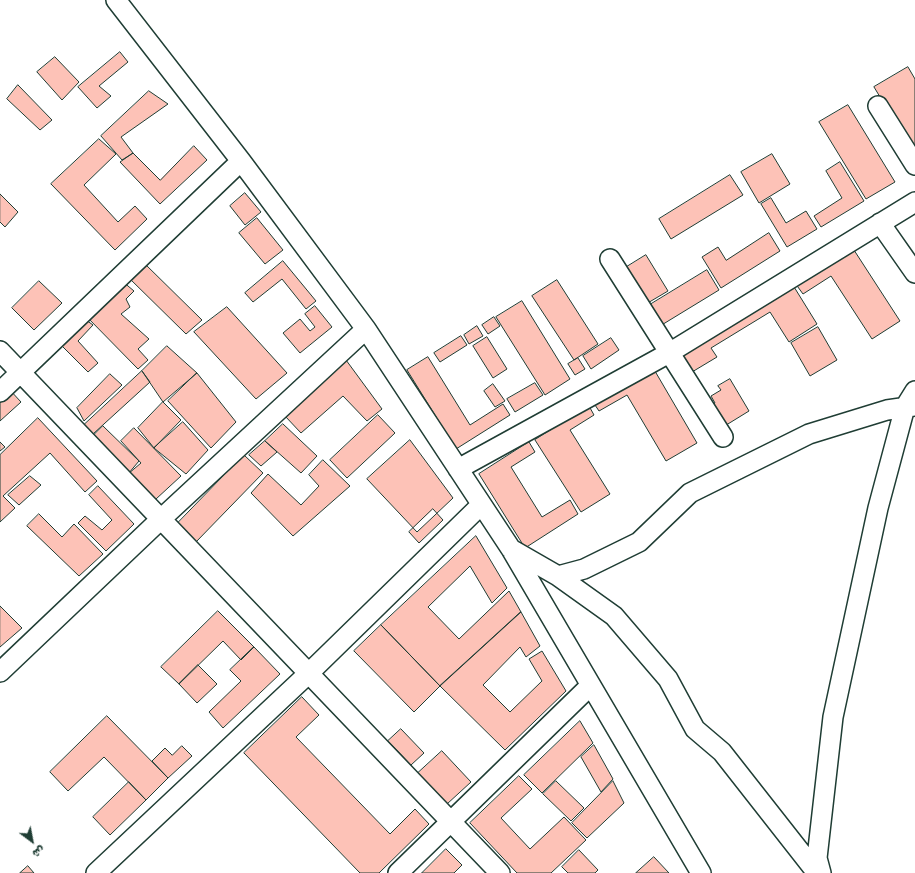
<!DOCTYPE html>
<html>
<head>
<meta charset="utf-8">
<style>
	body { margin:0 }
	#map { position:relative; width:915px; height:873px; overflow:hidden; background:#fff; font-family:"Shantell Sans","Playpen Sans Arabic",sans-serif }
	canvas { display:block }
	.north { position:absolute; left:12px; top:821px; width:40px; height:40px; -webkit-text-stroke:3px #fff; paint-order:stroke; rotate:148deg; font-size:11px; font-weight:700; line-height:16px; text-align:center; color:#1f3d34 }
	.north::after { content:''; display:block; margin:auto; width:14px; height:18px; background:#1f3d34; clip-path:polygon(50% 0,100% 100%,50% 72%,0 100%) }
</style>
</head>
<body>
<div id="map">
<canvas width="915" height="873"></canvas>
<div class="north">ش</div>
</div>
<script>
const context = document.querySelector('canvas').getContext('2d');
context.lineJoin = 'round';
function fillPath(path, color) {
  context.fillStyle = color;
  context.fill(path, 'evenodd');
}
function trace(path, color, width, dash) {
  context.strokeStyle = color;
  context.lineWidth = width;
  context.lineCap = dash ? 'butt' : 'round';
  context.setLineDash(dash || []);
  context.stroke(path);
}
const building = new Path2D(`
	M 120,52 L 128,62 L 99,86 L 111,96 L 97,108 L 78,87 Z
	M 55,57 L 79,82 L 62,100 L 37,72 Z
	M 908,67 L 915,79 L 915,155 L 874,87 Z
	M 18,85 L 52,120 L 40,130 L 7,99 Z
	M 149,91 L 168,104 L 121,137 L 133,153 L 122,160 L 101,136 Z
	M 848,105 L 895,182 L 866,199 L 819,122 Z
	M 99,139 L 116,154 L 84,185 L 118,222 L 135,206 L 147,219 L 115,250 L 51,184 Z
	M 194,146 L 207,160 L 160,204 L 120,162 L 133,153 L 160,180 Z
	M 772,154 L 790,184 L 759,203 L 741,172 Z
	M 840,162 L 864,201 L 821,227 L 814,216 L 842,198 L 826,171 Z
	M 730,175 L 743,195 L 671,239 L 659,219 Z
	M 245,193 L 261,212 L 245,225 L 230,206 Z
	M 0,194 L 18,212 L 5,227 L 0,222 Z
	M 771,198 L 786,223 L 806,211 L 817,229 L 787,247 L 761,204 Z
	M 257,218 L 283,250 L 265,264 L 239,233 Z
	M 769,233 L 780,251 L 721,288 L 702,257 L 718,247 L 726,260 Z
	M 852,247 L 900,321 L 872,339 L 831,276 L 803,294 L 795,283 Z
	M 646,255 L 668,291 L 646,304 L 625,268 Z
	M 283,261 L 316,301 L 306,309 L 282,279 L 253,302 L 245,293 Z
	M 143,262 L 202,320 L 186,334 L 128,277 Z
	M 707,270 L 719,290 L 660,326 L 648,306 Z
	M 557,280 L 598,344 L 574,360 L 532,296 Z
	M 39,281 L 62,303 L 34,330 L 12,308 Z
	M 122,281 L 134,291 L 126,299 L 130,307 L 121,314 L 149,339 L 138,349 L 148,360 L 138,369 L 86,316 Z
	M 791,282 L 817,324 L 789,342 L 770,312 L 711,348 L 717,357 L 687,375 L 675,355 Z
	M 522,301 L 570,379 L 545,395 L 496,317 Z
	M 315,306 L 332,327 L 300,353 L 283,333 L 300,319 L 310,331 L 315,327 L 305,314 Z
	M 227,307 L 287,373 L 256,399 L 194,332 Z
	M 82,317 L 93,325 L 78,341 L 98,363 L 88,372 L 58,342 Z
	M 494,317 L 500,326 L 488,334 L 482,325 Z
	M 477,326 L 483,336 L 469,344 L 464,335 Z
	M 818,327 L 837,360 L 810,376 L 791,343 Z
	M 461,336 L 467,345 L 440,362 L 434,353 Z
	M 487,337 L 507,369 L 493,378 L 473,346 Z
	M 611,338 L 619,350 L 591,369 L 583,356 Z
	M 167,346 L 197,373 L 163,402 L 142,371 Z
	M 428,357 L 470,425 L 503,404 L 510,415 L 456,449 L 407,370 Z
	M 578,358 L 585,369 L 575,375 L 568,364 Z
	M 346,360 L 382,409 L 367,421 L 343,396 L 301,433 L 285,416 Z
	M 652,366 L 697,443 L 666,461 L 627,395 L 599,411 L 593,402 Z
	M 142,371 L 150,382 L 93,434 L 84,425 Z
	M 197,373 L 236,422 L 211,448 L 168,401 Z
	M 110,374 L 122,385 L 84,421 L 77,408 Z
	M 730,379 L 749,411 L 723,427 L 711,406 L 715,403 L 711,396 L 721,390 L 718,386 Z
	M 535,383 L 543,395 L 515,412 L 507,399 Z
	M 493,384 L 505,401 L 495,407 L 484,391 Z
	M 9,389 L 21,402 L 0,421 L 0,398 Z
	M 163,402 L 181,420 L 154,448 L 138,428 Z
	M 589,406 L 594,415 L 570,430 L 610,494 L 581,512 L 535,440 Z
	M 378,415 L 395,433 L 347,478 L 330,460 Z
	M 38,418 L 97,481 L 85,492 L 50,453 L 3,496 L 15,508 L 0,522 L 0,455 Z
	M 183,422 L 208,450 L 186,474 L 154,448 Z
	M 283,424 L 317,456 L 301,473 L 265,441 Z
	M 103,426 L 139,461 L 128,474 L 92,437 Z
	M 134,428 L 181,476 L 156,499 L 128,474 L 141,463 L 121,441 Z
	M 410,440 L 453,498 L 417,532 L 367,479 Z
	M 265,441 L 277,452 L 261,466 L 249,455 Z
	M 0,442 L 5,447 L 0,451 Z
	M 529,442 L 535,452 L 511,467 L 542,517 L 570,500 L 578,514 L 525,548 L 479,474 Z
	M 244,455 L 263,473 L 195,543 L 176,525 Z
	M 323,460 L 350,486 L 293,536 L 251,493 L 268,474 L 301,505 L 319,486 L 309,475 Z
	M 30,476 L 41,485 L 19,505 L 8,495 Z
	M 98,486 L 134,524 L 106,551 L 78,523 L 85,516 L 102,530 L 112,520 L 89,495 Z
	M 433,509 L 443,520 L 419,543 L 409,532 Z
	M 39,514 L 62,537 L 74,524 L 103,554 L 79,576 L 27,526 Z
	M 476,536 L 507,588 L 492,603 L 470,566 L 428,607 L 459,639 L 509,591 L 521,612 L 440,686 L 381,625 Z
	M 0,606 L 22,628 L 0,647 Z
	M 218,611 L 254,647 L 241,660 L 223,641 L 179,684 L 161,667 Z
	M 521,612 L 540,646 L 526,657 L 520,647 L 483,685 L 510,712 L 542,681 L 529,659 L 542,651 L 566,691 L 505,750 L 440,686 Z
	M 381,625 L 440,686 L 414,712 L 354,651 Z
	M 254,647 L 280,674 L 223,728 L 209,712 L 241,681 L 230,670 Z
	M 198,665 L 217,684 L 197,703 L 179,684 Z
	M 302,697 L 319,715 L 296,737 L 390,834 L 415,809 L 429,824 L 379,873 L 360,873 L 244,753 Z
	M 107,716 L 168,778 L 146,800 L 104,757 L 68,791 L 50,772 Z
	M 580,721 L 593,743 L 542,793 L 524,775 Z
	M 401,729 L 424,753 L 411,765 L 388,741 Z
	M 594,745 L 613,779 L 601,792 L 581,757 Z
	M 182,746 L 192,756 L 168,778 L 152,761 L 165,748 L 172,755 Z
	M 442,751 L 471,782 L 447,804 L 418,773 Z
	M 519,776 L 532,789 L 501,818 L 530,849 L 564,817 L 586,840 L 551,873 L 517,873 L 470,823 Z
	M 556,781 L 584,808 L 571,821 L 543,794 Z
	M 613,781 L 624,803 L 587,838 L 572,823 Z
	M 129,782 L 146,800 L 110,835 L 93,817 Z
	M 446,849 L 462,865 L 454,873 L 422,873 Z
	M 579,850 L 598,870 L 595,873 L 568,873 L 562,867 Z
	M 654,857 L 669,873 L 636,873 Z
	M 28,866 L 34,873 L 20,873 Z`);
fillPath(building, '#fdc2b7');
trace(building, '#1f3d34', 1);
const minor = new Path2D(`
	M 116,0 L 241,161 L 366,329 L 511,549 L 701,873
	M 878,106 L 915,165
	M 880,223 L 915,273
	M 610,259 L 723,437
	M 0,351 L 500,873
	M 0,392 L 241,161
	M 458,469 L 669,353 L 915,202
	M 511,549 L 558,576 L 584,569 L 639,542 L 690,493 L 809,434 L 887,410 L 915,406
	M 558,576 L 614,616 L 668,679 L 695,729 L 722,752 L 817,873
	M 0,672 L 161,519 L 366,329
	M 96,873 L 309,673 L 481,505
	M 398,873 L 590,686
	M 821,873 L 817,858 L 833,717 L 878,508 L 905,407 L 915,391`);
trace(minor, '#1f3d34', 22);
trace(minor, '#fff', 19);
</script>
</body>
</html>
